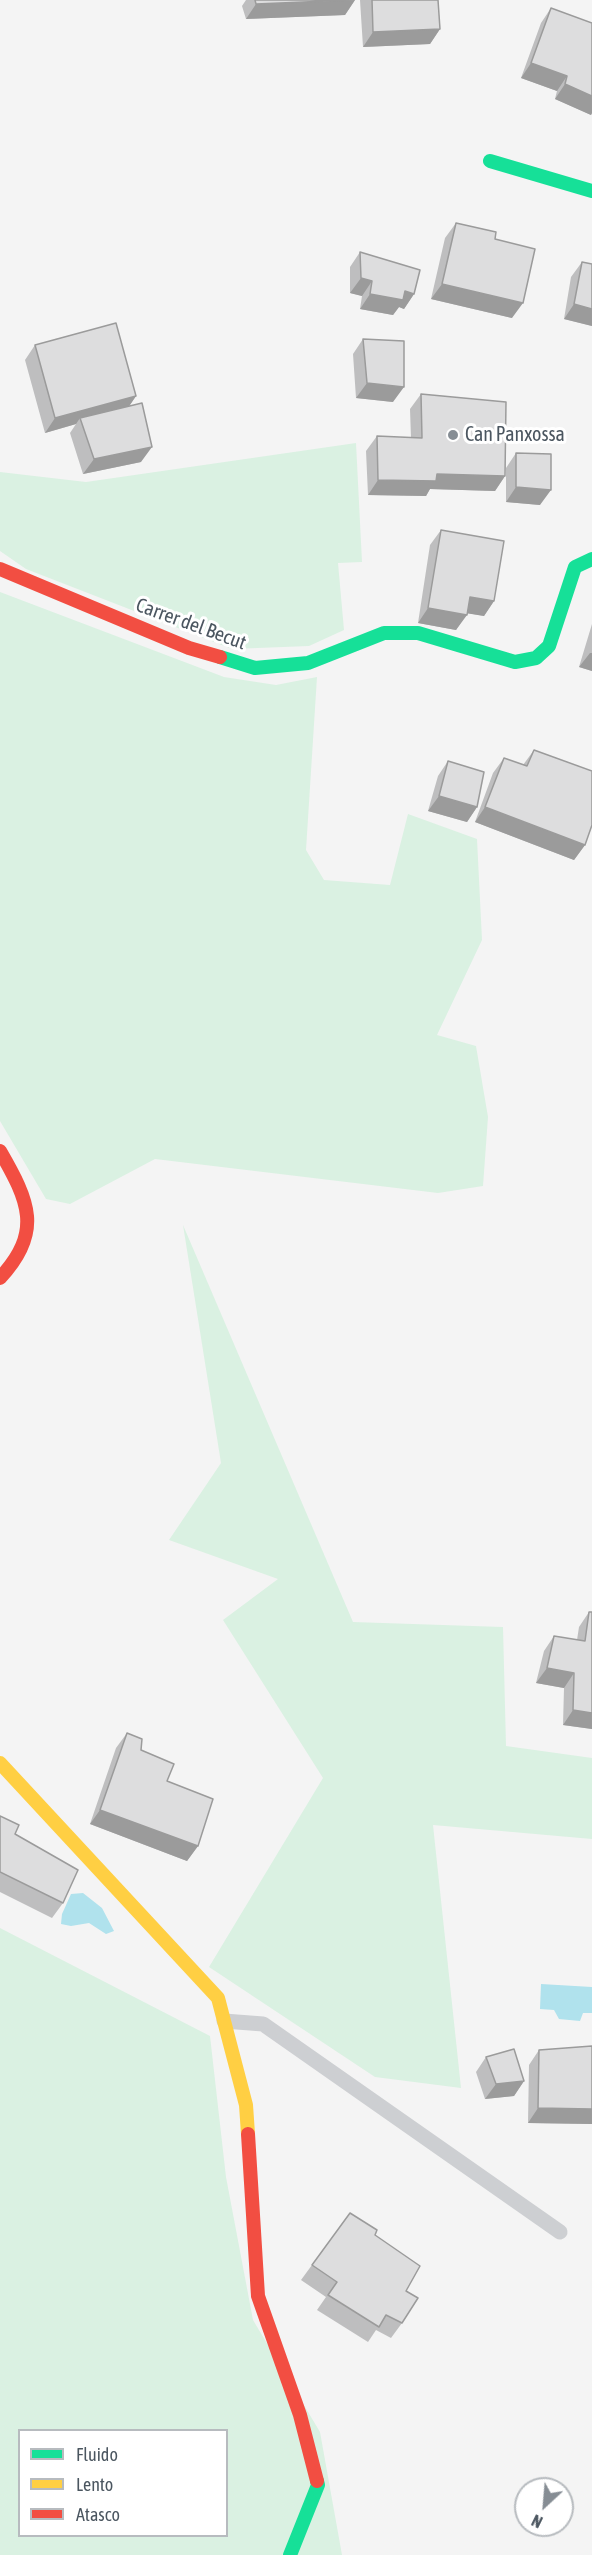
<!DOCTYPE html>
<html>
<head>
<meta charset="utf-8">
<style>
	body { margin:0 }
	#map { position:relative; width:592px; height:2555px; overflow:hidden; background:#f4f4f4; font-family:"Asap Condensed",sans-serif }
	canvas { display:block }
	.legend { position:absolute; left:18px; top:2429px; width:210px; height:108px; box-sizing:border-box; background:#fff; border:2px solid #b7bbbf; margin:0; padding:8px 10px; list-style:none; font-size:18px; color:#4b5660 }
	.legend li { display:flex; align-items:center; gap:12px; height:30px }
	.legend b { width:30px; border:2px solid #b7bbbf }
	.north { position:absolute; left:514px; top:2477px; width:60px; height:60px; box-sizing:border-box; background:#fff; border:2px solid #b7bbbf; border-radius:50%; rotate:206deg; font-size:16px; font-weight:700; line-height:24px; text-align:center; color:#4b5660 }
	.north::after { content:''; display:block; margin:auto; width:21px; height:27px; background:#868d94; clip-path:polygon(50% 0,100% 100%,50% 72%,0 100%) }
</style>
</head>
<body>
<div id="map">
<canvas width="592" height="2555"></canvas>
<ul class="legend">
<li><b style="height:8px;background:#16e098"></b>Fluido</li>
<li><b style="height:8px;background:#ffcf43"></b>Lento</li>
<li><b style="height:8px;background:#f24e42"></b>Atasco</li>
</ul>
<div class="north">N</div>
</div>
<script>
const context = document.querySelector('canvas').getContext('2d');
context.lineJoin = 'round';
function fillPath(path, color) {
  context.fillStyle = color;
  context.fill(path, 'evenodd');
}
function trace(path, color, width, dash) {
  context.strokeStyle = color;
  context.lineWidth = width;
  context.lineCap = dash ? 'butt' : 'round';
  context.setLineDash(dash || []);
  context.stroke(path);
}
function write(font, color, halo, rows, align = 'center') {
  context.font = font + ' "Asap Condensed",sans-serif';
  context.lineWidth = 6;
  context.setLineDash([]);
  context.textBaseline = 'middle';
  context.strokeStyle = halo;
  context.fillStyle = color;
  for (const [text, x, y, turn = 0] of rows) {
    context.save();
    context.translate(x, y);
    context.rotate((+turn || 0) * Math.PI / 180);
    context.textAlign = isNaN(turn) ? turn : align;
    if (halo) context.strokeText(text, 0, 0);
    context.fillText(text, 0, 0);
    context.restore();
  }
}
fillPath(new Path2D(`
	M 356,443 L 362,562 L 338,563 L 344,630 L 309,646 L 232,649 L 26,569 L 0,551 L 0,472 L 86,482 Z
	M 0,592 L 224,677 L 276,685 L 317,677 L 306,850 L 324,880 L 390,885 L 408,814 L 477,839 L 482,940 L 437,1035 L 476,1046 L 488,1117 L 483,1186 L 438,1193 L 155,1159 L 70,1204 L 46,1199 L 0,1121 Z
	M 183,1225 L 353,1622 L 503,1627 L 506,1746 L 592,1758 L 592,1839 L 433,1825 L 461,2088 L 375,2077 L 209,1967 L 323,1778 L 223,1620 L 278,1579 L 169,1540 L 221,1463 Z
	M 0,1928 L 210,2036 L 226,2177 L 253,2320 L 320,2432 L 342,2555 L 0,2555 ZM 20,2430 L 226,2430 L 226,2536 L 20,2536 Z`), '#daf1e2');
fillPath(new Path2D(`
	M 83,1893 L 102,1908 L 114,1931 L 106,1934 L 89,1923 L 71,1926 L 61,1924 L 62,1914 L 71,1894 Z
	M 541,1984 L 592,1987 L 592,2013 L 583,2013 L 580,2021 L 559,2019 L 554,2010 L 540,2009 Z`), '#b0e2ed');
trace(new Path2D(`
	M 224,2021 L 263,2024 L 560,2232`), '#cdcfd2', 15);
trace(new Path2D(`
	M 490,161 L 592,191
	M 220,657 L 255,668 L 308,663 L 384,633 L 418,633 L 515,662 L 536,658 L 549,646 L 575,567 L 592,559
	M 290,2555 L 318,2485 L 317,2481`), '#16e098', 14);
trace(new Path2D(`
	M 0,1763 L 218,1998 L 246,2105 L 248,2134`), '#ffcf43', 14);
trace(new Path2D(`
	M 0,569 L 189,648 L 220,657
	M 0,1151 C 29,1201 43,1232 0,1278
	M 248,2134 L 258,2296 L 300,2415 L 317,2481`), '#f24e42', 14);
fillPath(new Path2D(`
	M 246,0 L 355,0 L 345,15 L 246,19 L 242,6 Z
	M 360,0 L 438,0 L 440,29 L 430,44 L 363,47 Z
	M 551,8 L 592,23 L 592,113 L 591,115 L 555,99 L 557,91 L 521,78 L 541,23 Z
	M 456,223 L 495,239 L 512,318 L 431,299 L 445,238 Z
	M 360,252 L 414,294 L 404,309 L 399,307 L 393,315 L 360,309 L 362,296 L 350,293 L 350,267 Z
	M 582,262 L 592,326 L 564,319 L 571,277 Z
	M 363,339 L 393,402 L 356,398 L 353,354 Z
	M 35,345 L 136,396 L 129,406 L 141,462 L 83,474 L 70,433 L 76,424 L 45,433 L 25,360 Z
	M 421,394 L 505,476 L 495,491 L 430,489 L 426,496 L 368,495 L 366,451 L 377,436 L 411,438 L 410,409 Z
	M 516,453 L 540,505 L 506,502 L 506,468 Z
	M 441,530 L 494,601 L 484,616 L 467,613 L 456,630 L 418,623 L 430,545 Z
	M 592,624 L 592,671 L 579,667 Z
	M 534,750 L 585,845 L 574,860 L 475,822 L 493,773 L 504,758 L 523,765 Z
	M 448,761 L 477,807 L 467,822 L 428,811 L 438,776 Z
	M 589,1612 L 592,1729 L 563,1725 L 564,1688 L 536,1683 L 544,1651 L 554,1636 L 577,1640 L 579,1627 Z
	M 127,1733 L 167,1781 L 198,1846 L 187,1861 L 90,1824 L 116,1748 Z
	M 0,1816 L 15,1834 L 63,1903 L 52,1918 L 0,1892 Z
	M 592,2046 L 592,2124 L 528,2123 L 529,2065 L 539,2050 Z
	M 486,2057 L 524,2081 L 514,2096 L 485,2099 L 476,2072 Z
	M 350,2213 L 375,2235 L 406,2291 L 402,2323 L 391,2338 L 376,2330 L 368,2342 L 317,2310 L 326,2297 L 301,2280 Z`), '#bebebf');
fillPath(new Path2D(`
	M 355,0 L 345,15 L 246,19 L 256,4 Z
	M 440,29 L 430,44 L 363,47 L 373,32 Z
	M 531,63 L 567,76 L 557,91 L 521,78 Z
	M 565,84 L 592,96 L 592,113 L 591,115 L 555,99 Z
	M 361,278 L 372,281 L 362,296 L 350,293 Z
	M 442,284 L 523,303 L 512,318 L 431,299 Z
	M 405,291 L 414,294 L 404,309 L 399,307 L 393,315 L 360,309 L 370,294 Z
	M 574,304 L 592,309 L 592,326 L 564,319 Z
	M 367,383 L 404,387 L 393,402 L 356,398 Z
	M 136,396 L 126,411 L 80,418 L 76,424 L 45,433 L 55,418 Z
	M 152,447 L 141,462 L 83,474 L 94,459 Z
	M 437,474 L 505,476 L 495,491 L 430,489 L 426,496 L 368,495 L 378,480 Z
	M 516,487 L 551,490 L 540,505 L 506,502 Z
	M 470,597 L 494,601 L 484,616 L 459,612 Z
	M 428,608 L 467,615 L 456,630 L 418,623 Z
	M 590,653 L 592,653 L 592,671 L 579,667 Z
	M 439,796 L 477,807 L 467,822 L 428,811 Z
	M 485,807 L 585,845 L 574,860 L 475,822 Z
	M 547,1668 L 574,1673 L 564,1688 L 536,1683 Z
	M 573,1710 L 592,1713 L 592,1729 L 563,1725 Z
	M 100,1810 L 198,1846 L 187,1861 L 90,1824 Z
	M 524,2081 L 514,2096 L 485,2099 L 496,2084 Z
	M 538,2108 L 592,2109 L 592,2124 L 528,2123 Z`), '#9b9b9b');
const building = new Path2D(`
	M 255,0 L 351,0 L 256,4 Z
	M 372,0 L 438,0 L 440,29 L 373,32 Z
	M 551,8 L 592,23 L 592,96 L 565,84 L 567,76 L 531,63 Z
	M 456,223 L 496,232 L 495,239 L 535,249 L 523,303 L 442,284 Z
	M 360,252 L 420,270 L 414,294 L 405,291 L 403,300 L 370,294 L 372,281 L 361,278 Z
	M 582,262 L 592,264 L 592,309 L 574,304 Z
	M 116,323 L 136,396 L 55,418 L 35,345 Z
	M 363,339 L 404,341 L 404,387 L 367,383 Z
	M 421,394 L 506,402 L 505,476 L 437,474 L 436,481 L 378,480 L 377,436 L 422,438 Z
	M 142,403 L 152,447 L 94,459 L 80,418 Z
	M 516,453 L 551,454 L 551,490 L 516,487 Z
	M 441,530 L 504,541 L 494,601 L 470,597 L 467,615 L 428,608 Z
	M 534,750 L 592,771 L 592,825 L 585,845 L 485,807 L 504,758 L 527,766 Z
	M 448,761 L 484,772 L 477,807 L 439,796 Z
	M 589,1612 L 592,1612 L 592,1713 L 573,1710 L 574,1673 L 547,1668 L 554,1636 L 585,1641 Z
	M 127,1733 L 142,1739 L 141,1750 L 174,1764 L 167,1781 L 213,1799 L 198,1846 L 100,1810 Z
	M 0,1816 L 19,1825 L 15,1834 L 78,1870 L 63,1903 L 0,1872 Z
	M 592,2046 L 592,2109 L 538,2108 L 539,2050 Z
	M 514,2049 L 524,2081 L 496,2084 L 486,2057 Z
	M 350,2213 L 377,2230 L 375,2235 L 420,2266 L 406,2291 L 418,2298 L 402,2323 L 386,2315 L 379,2327 L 328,2295 L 337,2282 L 312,2265 Z`);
fillPath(building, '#ddddde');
trace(building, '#9b9b9b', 1.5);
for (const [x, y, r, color] of [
	[453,435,6,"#868d94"]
]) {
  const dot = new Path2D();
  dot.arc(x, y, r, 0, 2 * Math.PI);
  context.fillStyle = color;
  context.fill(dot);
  trace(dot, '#fff', 2);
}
write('20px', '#4b5660', '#fff', [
	["Can Panxossa",465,435]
], 'left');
write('20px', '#4b5660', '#fff', [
	["Carrer del Becut",191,624,20]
]);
</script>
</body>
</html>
